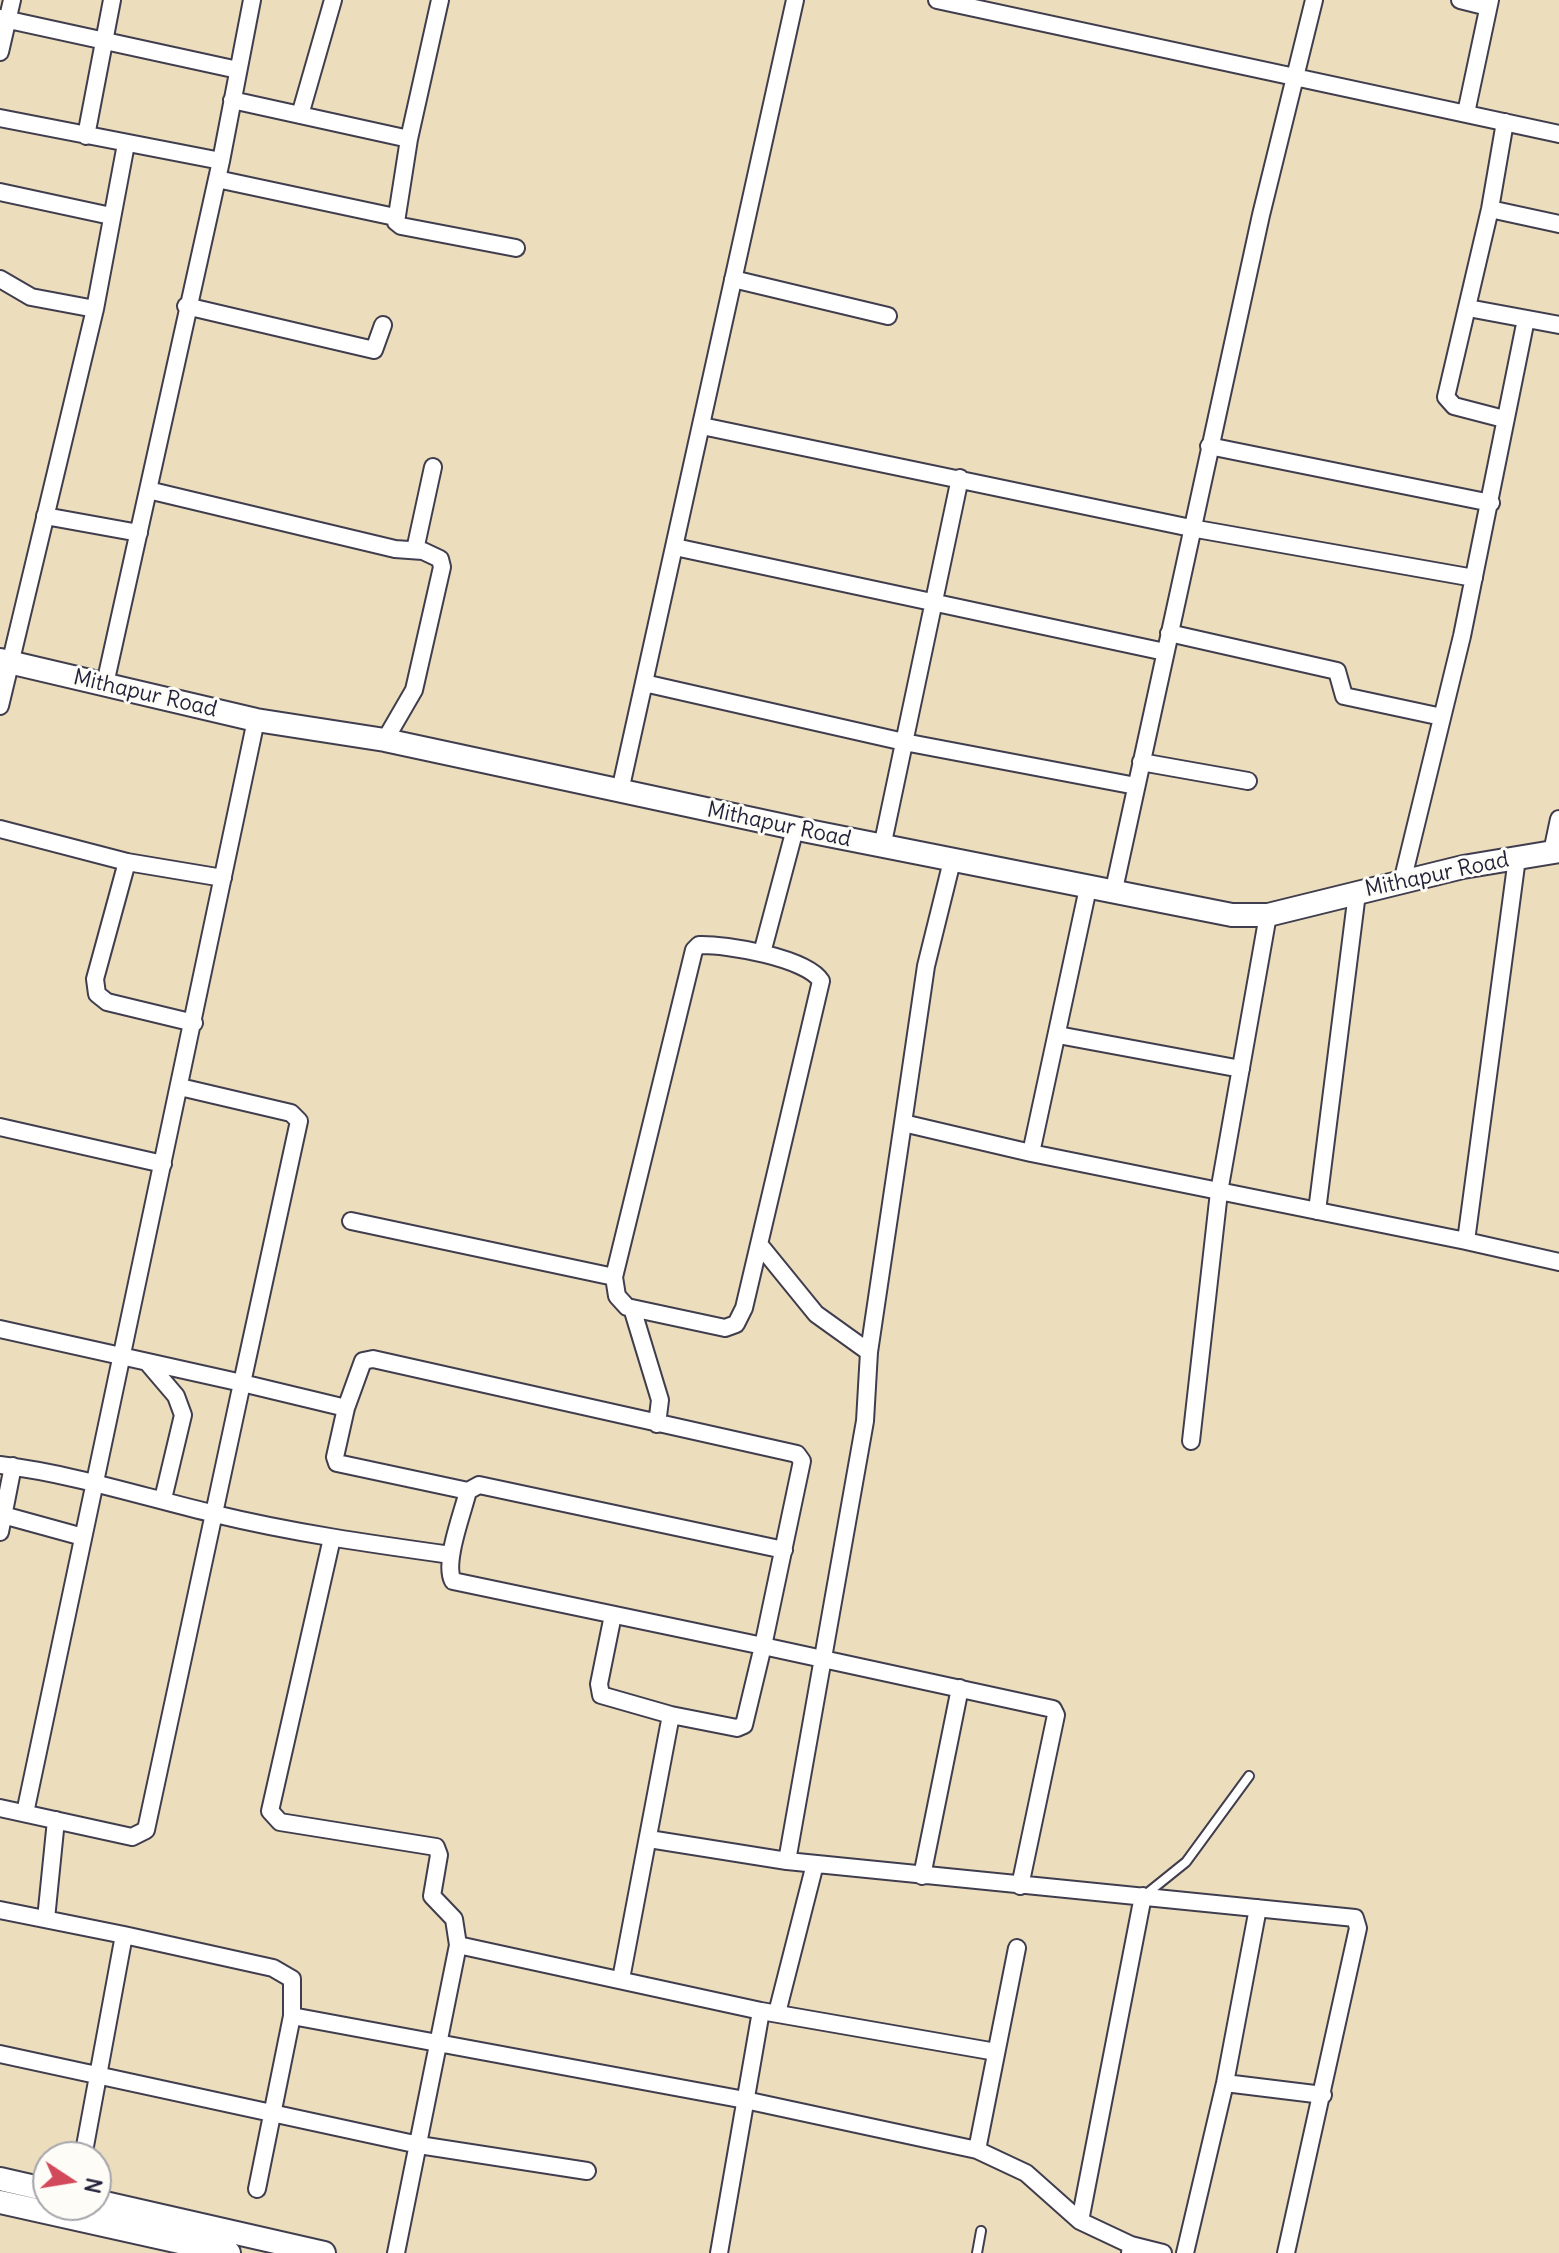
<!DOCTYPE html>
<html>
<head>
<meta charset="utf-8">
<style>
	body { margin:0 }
	#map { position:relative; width:1559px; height:2253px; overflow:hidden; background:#ecdebc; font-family:Delius,sans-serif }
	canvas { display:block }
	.north { position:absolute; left:32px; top:2141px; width:80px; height:80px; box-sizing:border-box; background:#fdfcf7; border:2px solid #a5a5ac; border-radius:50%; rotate:102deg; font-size:22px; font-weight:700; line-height:32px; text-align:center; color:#22223b }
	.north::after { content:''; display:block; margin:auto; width:28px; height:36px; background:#d1495b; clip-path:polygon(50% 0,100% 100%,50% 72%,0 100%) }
</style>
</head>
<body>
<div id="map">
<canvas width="1559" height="2253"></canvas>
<div class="north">N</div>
</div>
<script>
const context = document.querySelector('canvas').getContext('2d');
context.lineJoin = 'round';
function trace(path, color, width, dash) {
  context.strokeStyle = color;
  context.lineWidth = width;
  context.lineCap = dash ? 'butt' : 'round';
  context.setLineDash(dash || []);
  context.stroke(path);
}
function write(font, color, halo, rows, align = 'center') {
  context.font = font + ' Delius,sans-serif';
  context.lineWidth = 6;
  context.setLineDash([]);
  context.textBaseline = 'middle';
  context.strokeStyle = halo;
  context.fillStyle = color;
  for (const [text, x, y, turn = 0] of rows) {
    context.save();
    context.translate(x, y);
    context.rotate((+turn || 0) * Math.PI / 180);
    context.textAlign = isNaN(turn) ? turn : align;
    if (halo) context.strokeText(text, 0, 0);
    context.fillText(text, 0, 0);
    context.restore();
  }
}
const service = new Path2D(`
	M 1145,1895 L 1186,1862 L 1249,1776
	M 977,2253 L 981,2231`);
const minor = new Path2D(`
	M 440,0 L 409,139 L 396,222 L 401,226 L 516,248
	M 937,0 L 1559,134
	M 1460,0 L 1488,7
	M 0,18 L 238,70
	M 0,52 L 12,0
	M 232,100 L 409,139
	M 1466,113 L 1490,0
	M 300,115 L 333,0
	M 0,118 L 221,161
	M 86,136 L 112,0
	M 217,179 L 395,217
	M 0,192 L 111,216
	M 1490,209 L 1559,224
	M 0,279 L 31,297 L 95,309
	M 733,279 L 888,316
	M 186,306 L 374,350 L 383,325
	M 1468,308 L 1559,325
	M 1504,419 L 1454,406 L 1446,397 L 1490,209 L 1505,122
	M 702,426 L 1191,528 L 1474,578
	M 1209,446 L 1491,503
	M 148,490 L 395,549 L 423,551 L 440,559 L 442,567 L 414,690 L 385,740
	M 45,516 L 139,533
	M 675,547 L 1165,652
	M 415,550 L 433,467
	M 1169,633 L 1337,671 L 1344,696 L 1442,717
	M 644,683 L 904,742 L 1136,786
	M 105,684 L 221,161 L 252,0
	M 0,706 L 95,309 L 126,144
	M 1141,762 L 1248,781
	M 620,791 L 795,0
	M 0,829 L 127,862 L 223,878
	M 882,847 L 960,478
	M 1552,852 L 1559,819
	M 1517,858 L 1466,1241 L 1559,1262
	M 127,862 L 95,979 L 97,994 L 107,1002 L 194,1023
	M 1402,882 L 1462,636 L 1526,319
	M 1113,894 L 1261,215 L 1314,0
	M 699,945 C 726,944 807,958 821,981 L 744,1308 L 736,1324 L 725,1328 L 627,1307 L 617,1296 L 614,1277 L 694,950 Z
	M 762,953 L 795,829
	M 1058,1035 L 1241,1069
	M 903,1123 L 926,966 L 952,861
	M 0,1127 L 163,1164
	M 1031,1153 L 1088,888
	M 1317,1211 L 1357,893
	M 351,1221 L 614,1277
	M 759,1244 L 816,1314 L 869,1352 L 865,1421 L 787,1861
	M 632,1308 L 660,1400 L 657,1424
	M 0,1329 L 242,1383 L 299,1121 L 291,1113 L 180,1087
	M 869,1352 L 903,1123 L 1031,1153 L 1466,1241
	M 147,1362 L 176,1396 L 183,1415 L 163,1499
	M 1191,1441 L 1219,1192 L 1268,915
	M 0,1465 C 73,1474 144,1497 215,1514 C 293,1533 372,1544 451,1555
	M 468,1491 C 463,1512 443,1563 453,1581 L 763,1646 L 802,1461 L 797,1454 L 373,1359 L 363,1361 L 346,1408 L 335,1457 L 337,1463 L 468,1491 L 479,1485 L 784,1550
	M 3,1515 L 83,1537
	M 0,1532 L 13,1466
	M 332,1538 L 270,1811 L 280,1822 L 436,1847 L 439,1855 L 432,1896 L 454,1919 L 458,1945 L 396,2253
	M 613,1615 L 599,1684 L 601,1695 L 671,1715 L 737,1728 L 744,1725 L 763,1646 L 1053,1709 L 1056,1715 L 1020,1886
	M 0,1808 L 132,1837 L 146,1830 L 242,1383 L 346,1408
	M 25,1813 L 256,720
	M 649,1839 L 787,1861 L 1355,1918 L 1358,1928 L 1286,2253
	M 922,1876 L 960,1688
	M 0,1910 L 124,1935 L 83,2157
	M 46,1919 L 56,1820
	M 124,1935 L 273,1968 L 292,1979 L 292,2016 L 257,2189
	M 458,1945 L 761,2011 L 996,2052
	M 621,1979 L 671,1715
	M 777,2013 L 815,1864
	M 292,2016 L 745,2100 L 977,2150 L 1026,2173 L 1080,2221 L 1131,2245
	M 0,2054 L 419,2145 L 587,2171
	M 1225,2083 L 1323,2095
	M 977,2150 L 1017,1948
	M 1080,2221 L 1143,1896
	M 719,2253 L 761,2011
	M 1130,2253 L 1131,2245 L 1163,2253
	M 1185,2253 L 1225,2083 L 1258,1908`);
const tertiary = new Path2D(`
	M 0,660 L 256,720 L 385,740 L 808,831 L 1232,915 L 1268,915 L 1463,867 L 1559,851
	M 0,2179 L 48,2190
	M 96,2201 L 324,2253
	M 0,2202 L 229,2253`);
trace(service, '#403e4e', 12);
trace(minor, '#403e4e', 20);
trace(tertiary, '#403e4e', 26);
trace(service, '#fff', 8);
trace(minor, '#fff', 16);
trace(tertiary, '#fff', 22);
write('22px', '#22223b', '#fdfcf7', [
	["Mithapur Road",145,694,13],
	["Mithapur Road",779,825,12],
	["Mithapur Road",1437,875,-12]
]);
</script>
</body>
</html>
